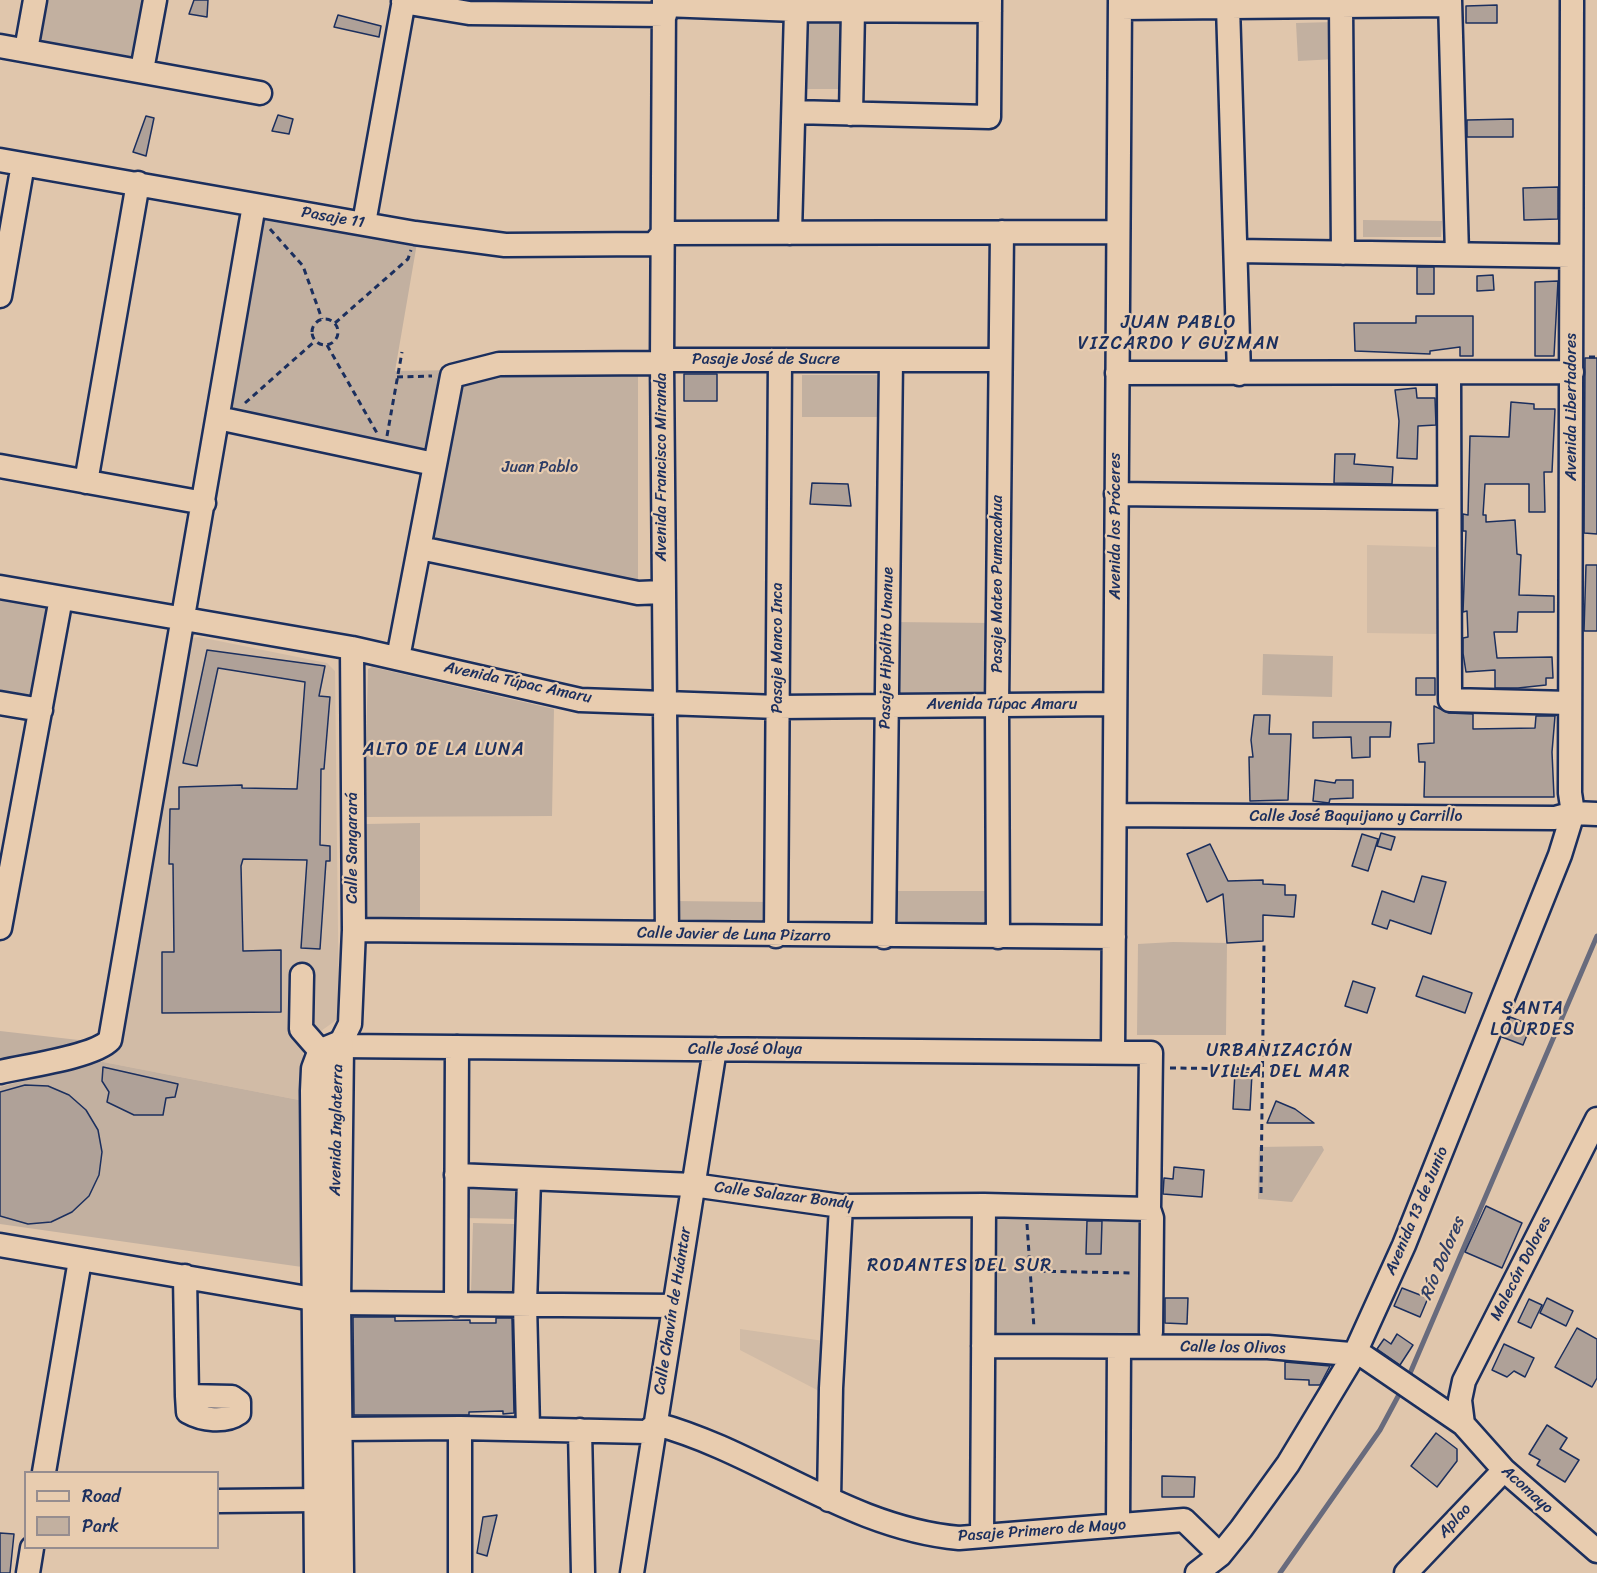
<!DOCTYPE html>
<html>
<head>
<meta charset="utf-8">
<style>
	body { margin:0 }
	#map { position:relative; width:1597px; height:1573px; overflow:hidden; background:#e0c6ac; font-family:Sriracha,sans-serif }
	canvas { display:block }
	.legend { position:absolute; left:24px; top:1471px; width:195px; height:78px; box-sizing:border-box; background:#e8ccaf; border:2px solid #968d8f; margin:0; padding:8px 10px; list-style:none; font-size:18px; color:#1b2f5e }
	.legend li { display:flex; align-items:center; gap:12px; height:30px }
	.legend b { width:30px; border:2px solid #968d8f }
</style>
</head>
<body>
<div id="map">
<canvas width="1597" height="1573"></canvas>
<ul class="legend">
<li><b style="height:8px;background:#e8ccaf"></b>Road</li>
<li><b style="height:16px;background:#c2b0a0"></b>Park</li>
</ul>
</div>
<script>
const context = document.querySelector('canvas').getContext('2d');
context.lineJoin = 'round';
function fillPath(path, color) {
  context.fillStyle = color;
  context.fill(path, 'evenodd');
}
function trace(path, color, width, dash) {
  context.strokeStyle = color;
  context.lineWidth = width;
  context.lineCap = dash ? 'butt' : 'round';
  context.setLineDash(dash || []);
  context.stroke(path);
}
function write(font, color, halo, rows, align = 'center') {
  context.font = font + ' Sriracha,sans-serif';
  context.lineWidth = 4.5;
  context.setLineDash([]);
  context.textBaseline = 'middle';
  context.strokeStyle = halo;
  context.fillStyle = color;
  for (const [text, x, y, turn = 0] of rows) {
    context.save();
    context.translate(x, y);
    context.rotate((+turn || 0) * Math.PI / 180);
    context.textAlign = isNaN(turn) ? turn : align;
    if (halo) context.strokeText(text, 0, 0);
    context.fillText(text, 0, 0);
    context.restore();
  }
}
fillPath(new Path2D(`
	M 1367,545 L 1438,547 L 1437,634 L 1367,633 Z
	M 199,637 L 327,663 L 335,671 L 339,1018 L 303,1044 L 304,1101 L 98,1061 L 114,1053 L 189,649 L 193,638 Z
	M 740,1329 L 824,1341 L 819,1391 L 740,1350 Z`), '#d1bba6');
fillPath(new Path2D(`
	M 42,0 L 149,0 L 138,62 L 34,45 Z
	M 800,17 L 846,17 L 844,89 L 799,89 Z
	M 1335,22 L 1336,59 L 1298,61 L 1296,23 Z
	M 267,214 L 417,243 L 395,371 L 638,367 L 638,589 L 420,543 L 436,461 L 225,416 L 260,220 Z
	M 1363,220 L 1442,221 L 1441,237 L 1363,237 Z
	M 802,375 L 880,375 L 880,417 L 802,417 Z
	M 0,598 L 53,606 L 37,702 L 0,696 Z
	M 892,622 L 992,623 L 991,698 L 891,697 Z
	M 1263,654 L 1333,656 L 1332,697 L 1262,695 Z
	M 372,667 L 554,709 L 552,816 L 364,817 L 368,669 Z
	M 420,823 L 420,919 L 366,919 L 366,824 Z
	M 890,891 L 990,891 L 990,929 L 890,929 Z
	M 672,901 L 770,902 L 770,930 L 672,928 Z
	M 1173,942 L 1227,943 L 1226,1035 L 1137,1035 L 1138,944 Z
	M 0,1031 L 96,1042 L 0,1064 Z
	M 98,1061 L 304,1101 L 302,1267 L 0,1224 L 0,1087 Z
	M 1322,1146 L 1324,1150 L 1292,1202 L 1258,1199 L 1259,1147 Z
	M 463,1187 L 520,1188 L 519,1219 L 462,1218 Z
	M 998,1213 L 1146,1217 L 1146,1333 L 991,1335 L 992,1218 Z
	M 473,1223 L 514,1224 L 512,1294 L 471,1292 Z`), '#c2b0a0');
trace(new Path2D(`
	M 1408,1378 L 1597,936
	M 1280,1573 L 1380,1430 L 1402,1389`), '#686b7d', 5);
const building = new Path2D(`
	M 194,0 L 208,0 L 207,17 L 189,14 Z
	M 1497,5 L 1497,23 L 1466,23 L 1466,6 Z
	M 338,15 L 381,26 L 379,37 L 334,27 Z
	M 278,115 L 293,119 L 289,134 L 272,131 Z
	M 146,116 L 154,118 L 146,156 L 133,152 Z
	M 1513,119 L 1513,137 L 1467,137 L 1467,120 Z
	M 1558,187 L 1558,219 L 1524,220 L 1523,188 Z
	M 1417,267 L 1434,267 L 1434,294 L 1417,294 Z
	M 1493,275 L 1494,290 L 1477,291 L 1477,276 Z
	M 1558,281 L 1554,356 L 1535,356 L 1535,282 Z
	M 1416,316 L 1473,316 L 1473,356 L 1460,356 L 1460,347 L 1430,351 L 1430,354 L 1355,351 L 1354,323 L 1416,323 Z
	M 1585,358 L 1597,358 L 1597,534 L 1584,533 Z
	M 684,374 L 717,374 L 717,401 L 684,401 Z
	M 1416,388 L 1417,398 L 1435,398 L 1436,425 L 1418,426 L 1417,459 L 1397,458 L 1399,421 L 1395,390 Z
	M 1511,402 L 1534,404 L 1534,409 L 1555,409 L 1552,472 L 1544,472 L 1545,512 L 1529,512 L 1529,484 L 1485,484 L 1483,515 L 1486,515 L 1486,522 L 1515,520 L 1517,554 L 1521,555 L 1519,595 L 1554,596 L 1554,612 L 1518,612 L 1517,632 L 1494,632 L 1497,658 L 1552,657 L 1553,678 L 1546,678 L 1546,685 L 1518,688 L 1495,688 L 1495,670 L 1466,672 L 1463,653 L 1463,638 L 1468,637 L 1467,611 L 1463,612 L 1466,531 L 1463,531 L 1463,514 L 1468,515 L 1470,436 L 1509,437 Z
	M 1335,454 L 1355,454 L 1354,464 L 1393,467 L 1392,484 L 1334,483 Z
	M 812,483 L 848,484 L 851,506 L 810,504 Z
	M 1586,565 L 1597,565 L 1597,631 L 1584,631 Z
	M 207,650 L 325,666 L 319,696 L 330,697 L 324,769 L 321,769 L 320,845 L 330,846 L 330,861 L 326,861 L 320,949 L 301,948 L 307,860 L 243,859 L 241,866 L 243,951 L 281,950 L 281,1012 L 162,1013 L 162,952 L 174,952 L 173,864 L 169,864 L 170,809 L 179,809 L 179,787 L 242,785 L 242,788 L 297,789 L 305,682 L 218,668 L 197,766 L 183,763 Z
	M 1416,678 L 1435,678 L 1435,695 L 1416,695 Z
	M 1434,706 L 1449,713 L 1473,714 L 1473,729 L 1535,728 L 1536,716 L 1555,716 L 1552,752 L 1554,797 L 1424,797 L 1425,762 L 1419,762 L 1418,744 L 1434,743 Z
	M 1254,715 L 1270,715 L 1269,734 L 1291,734 L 1288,800 L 1250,801 L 1249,757 L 1253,757 L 1251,740 Z
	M 1313,722 L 1391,722 L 1390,737 L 1370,737 L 1370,757 L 1352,758 L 1351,737 L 1313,738 Z
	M 1315,780 L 1335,783 L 1336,780 L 1353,780 L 1353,798 L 1330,799 L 1329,803 L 1313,801 Z
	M 1381,833 L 1395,837 L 1391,850 L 1377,846 Z
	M 1362,834 L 1378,839 L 1368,871 L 1352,866 Z
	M 1210,844 L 1228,881 L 1263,880 L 1263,884 L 1285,885 L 1285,895 L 1296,895 L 1294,917 L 1263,915 L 1263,941 L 1227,943 L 1223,894 L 1207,902 L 1187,854 Z
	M 1422,876 L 1446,882 L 1431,934 L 1390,920 L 1387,929 L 1372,924 L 1382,891 L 1414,902 Z
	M 1423,976 L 1472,993 L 1465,1013 L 1416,996 Z
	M 1353,981 L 1375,988 L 1367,1013 L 1345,1006 Z
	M 1510,1017 L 1531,1025 L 1523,1045 L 1502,1037 Z
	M 103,1067 L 178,1084 L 175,1097 L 166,1098 L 163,1115 L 134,1115 L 107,1102 L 109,1092 L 102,1081 Z
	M 1235,1072 L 1252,1073 L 1250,1110 L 1233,1109 Z
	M 25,1085 L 48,1086 L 69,1095 L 86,1110 L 98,1130 L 102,1152 L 99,1175 L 89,1196 L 72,1212 L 51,1222 L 28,1224 L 0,1216 L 0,1092 Z
	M 1276,1101 L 1295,1109 L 1314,1123 L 1267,1123 Z
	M 1174,1167 L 1204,1170 L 1202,1197 L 1163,1194 L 1164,1178 L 1173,1179 Z
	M 1486,1206 L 1522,1223 L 1502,1268 L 1465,1252 Z
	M 1087,1221 L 1102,1221 L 1101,1254 L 1086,1254 Z
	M 1402,1288 L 1428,1298 L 1420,1317 L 1394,1306 Z
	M 1165,1298 L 1188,1298 L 1187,1324 L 1165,1323 Z
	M 1547,1298 L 1573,1311 L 1566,1326 L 1540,1313 Z
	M 1529,1299 L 1542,1305 L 1531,1328 L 1518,1322 Z
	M 353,1317 L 395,1317 L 395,1321 L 470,1320 L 470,1323 L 496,1323 L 496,1318 L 512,1318 L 514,1413 L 503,1414 L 503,1411 L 469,1412 L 469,1415 L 354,1415 Z
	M 1577,1328 L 1597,1339 L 1597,1378 L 1592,1387 L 1555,1367 Z
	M 1397,1334 L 1413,1345 L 1400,1365 L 1377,1349 L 1384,1339 L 1391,1344 Z
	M 1504,1344 L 1534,1358 L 1525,1377 L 1514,1371 L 1507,1377 L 1492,1370 Z
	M 1285,1362 L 1330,1366 L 1320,1385 L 1309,1385 L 1309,1380 L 1285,1379 Z
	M 1547,1425 L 1567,1438 L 1560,1449 L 1579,1460 L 1565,1482 L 1537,1465 L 1540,1460 L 1529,1454 Z
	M 1436,1433 L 1457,1449 L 1457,1461 L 1437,1487 L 1411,1466 Z
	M 1162,1476 L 1195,1477 L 1194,1497 L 1162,1497 Z
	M 497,1515 L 487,1556 L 477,1553 L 483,1517 Z
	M 0,1533 L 14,1534 L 10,1573 L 0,1573 Z`);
fillPath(building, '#afa198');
trace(building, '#1b2f5e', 1.5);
const minor = new Path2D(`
	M 664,0 L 662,363 L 667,933
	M 1450,0 L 1457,254
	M 403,2 L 469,13 L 665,15
	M 664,5 L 796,10 L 990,11
	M 1228,6 L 1239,374
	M 1341,6 L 1343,253
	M 1120,8 L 1450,5
	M 0,46 L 260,93
	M 26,50 L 35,0
	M 142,70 L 155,0
	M 794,112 L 989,117 L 990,0
	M 851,114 L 853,10
	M 0,160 L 415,233 L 505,245 L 654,244 L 663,233 L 1118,232
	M 364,223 L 404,0
	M 790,233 L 796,10
	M 1236,251 L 1571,256
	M 0,296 L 23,164
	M 1117,373 L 1572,372
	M 1449,373 L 1450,700 L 1570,703
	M 218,418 L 434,464
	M 0,466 L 204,503
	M 86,482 L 138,183
	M 1116,494 L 1448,498
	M 420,548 L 638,593 L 663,592
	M 0,587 L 352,648 L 580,700 L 778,707 L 1115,704
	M 352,648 L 354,930 L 350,1024 L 339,1046 L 1151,1053 L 1149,1209 L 1152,1218 L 1151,1332
	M 398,658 L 452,376 L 499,364 L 662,363 L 669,360 L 999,360
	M 0,703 L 41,710
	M 1115,815 L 1555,818 L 1573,813 L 1597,814
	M 0,928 L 61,598
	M 354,930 L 1114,937
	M 776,936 L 780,360
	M 884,937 L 891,360
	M 998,937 L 997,705 L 1002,232
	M 302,975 L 301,1029 L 322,1053
	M 1113,1052 L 1120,0
	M 0,1072 C 25,1066 94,1057 110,1040 L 254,205
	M 456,1175 L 693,1185 L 841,1206 L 984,1205 L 1149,1209
	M 0,1245 L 336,1303 L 674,1306
	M 185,1276 L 187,1396 L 188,1412 C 202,1420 225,1423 239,1413 L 239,1402 L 232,1397 L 187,1396
	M 456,1305 L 457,1047
	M 983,1346 L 1268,1347 L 1362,1355 L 1463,1424 L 1504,1470 L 1597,1551
	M 1463,1424 L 1460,1400 L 1464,1381 L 1597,1119
	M 460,1428 L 460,1573
	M 528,1428 L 525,1304 L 529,1180
	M 338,1429 L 460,1428 L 647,1432 L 656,1424 C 760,1452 848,1528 959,1538 L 1184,1520 L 1220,1555
	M 580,1430 L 583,1573
	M 44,1472 L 80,1260
	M 829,1500 L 831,1388 L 841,1206
	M 218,1501 L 319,1500
	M 1118,1525 L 1119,1347
	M 982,1536 L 984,1205
	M 28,1573 L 32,1548
	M 632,1573 L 715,1049
	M 1197,1573 L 1220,1555 L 1241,1529 L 1288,1464 L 1355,1353 L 1404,1245 L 1560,855 L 1573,813 L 1570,793 L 1572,0
	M 1406,1573 L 1504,1470`);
const major = new Path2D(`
	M 319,1573 L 315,1091 L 316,1069 L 322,1053 L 339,1046 L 336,1303 L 339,1573`);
trace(minor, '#1b2f5e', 27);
trace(major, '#1b2f5e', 33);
trace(new Path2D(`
	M 270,229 L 303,266 L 322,319
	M312 332a13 13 0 1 1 26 0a13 13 0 1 1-26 0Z
	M 335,323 L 408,259 L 411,250
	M 327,345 L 377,433
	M 1589,357 L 1597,357
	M 397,377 L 432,376
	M 245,403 L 315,341
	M 387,436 L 402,352
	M 1170,1068 L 1261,1069
	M 1261,1193 L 1264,943
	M 1027,1224 L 1034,1328
	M 1029,1271 L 1132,1273`), '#1b2f5e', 3, [6, 4.5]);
trace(minor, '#e8ccaf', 22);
trace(major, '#e8ccaf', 28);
write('16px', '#1b2f5e', '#e8ccaf', [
	["Pasaje 11",333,218,10],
	["Pasaje José de Sucre",766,360],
	["Avenida Libertadores",1572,407,-90],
	["Avenida Francisco Miranda",662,467,-90],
	["Avenida los Próceres",1116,526,-90],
	["Pasaje Mateo Pumacahua",998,584,-90],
	["Pasaje Manco Inca",778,648,-90],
	["Pasaje Hipólito Unanue",887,648,-89],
	["Avenida Túpac Amaru",518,683,12],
	["Avenida Túpac Amaru",1002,705],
	["Calle José Baquijano y Carrillo",1356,817],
	["Calle Sangarará",353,848,-90],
	["Calle Javier de Luna Pizarro",734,935,1],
	["Calle José Olaya",745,1050],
	["Avenida Inglaterra",337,1130,-89],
	["Calle Salazar Bondy",784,1196,7],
	["Avenida 13 de Junio",1417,1211,-67],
	["Malecón Dolores",1521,1269,-63],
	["Calle Chavín de Huántar",673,1311,-81],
	["Calle los Olivos",1233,1348,1],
	["Acomayo",1527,1490,42],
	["Aplao",1455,1521,-47],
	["Pasaje Primero de Mayo",1042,1531,-4]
]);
write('16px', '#2c3c65', '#e8ccaf', [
	["Juan Pablo",540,468]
]);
context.letterSpacing = '1.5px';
write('18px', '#1b2f5e', '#e8ccaf', [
	["JUAN PABLO",1179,323],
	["VIZCARDO Y GUZMAN",1179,344],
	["ALTO DE LA LUNA",444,750],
	["SANTA",1533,1009],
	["LOURDES",1533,1030],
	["URBANIZACIÓN",1280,1051],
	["VILLA DEL MAR",1280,1072],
	["RODANTES DEL SUR",960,1266]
]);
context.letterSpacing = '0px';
write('italic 18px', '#2e3e66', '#e8ccaf', [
	["Río Dolores",1443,1259,-67]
]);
</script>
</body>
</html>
